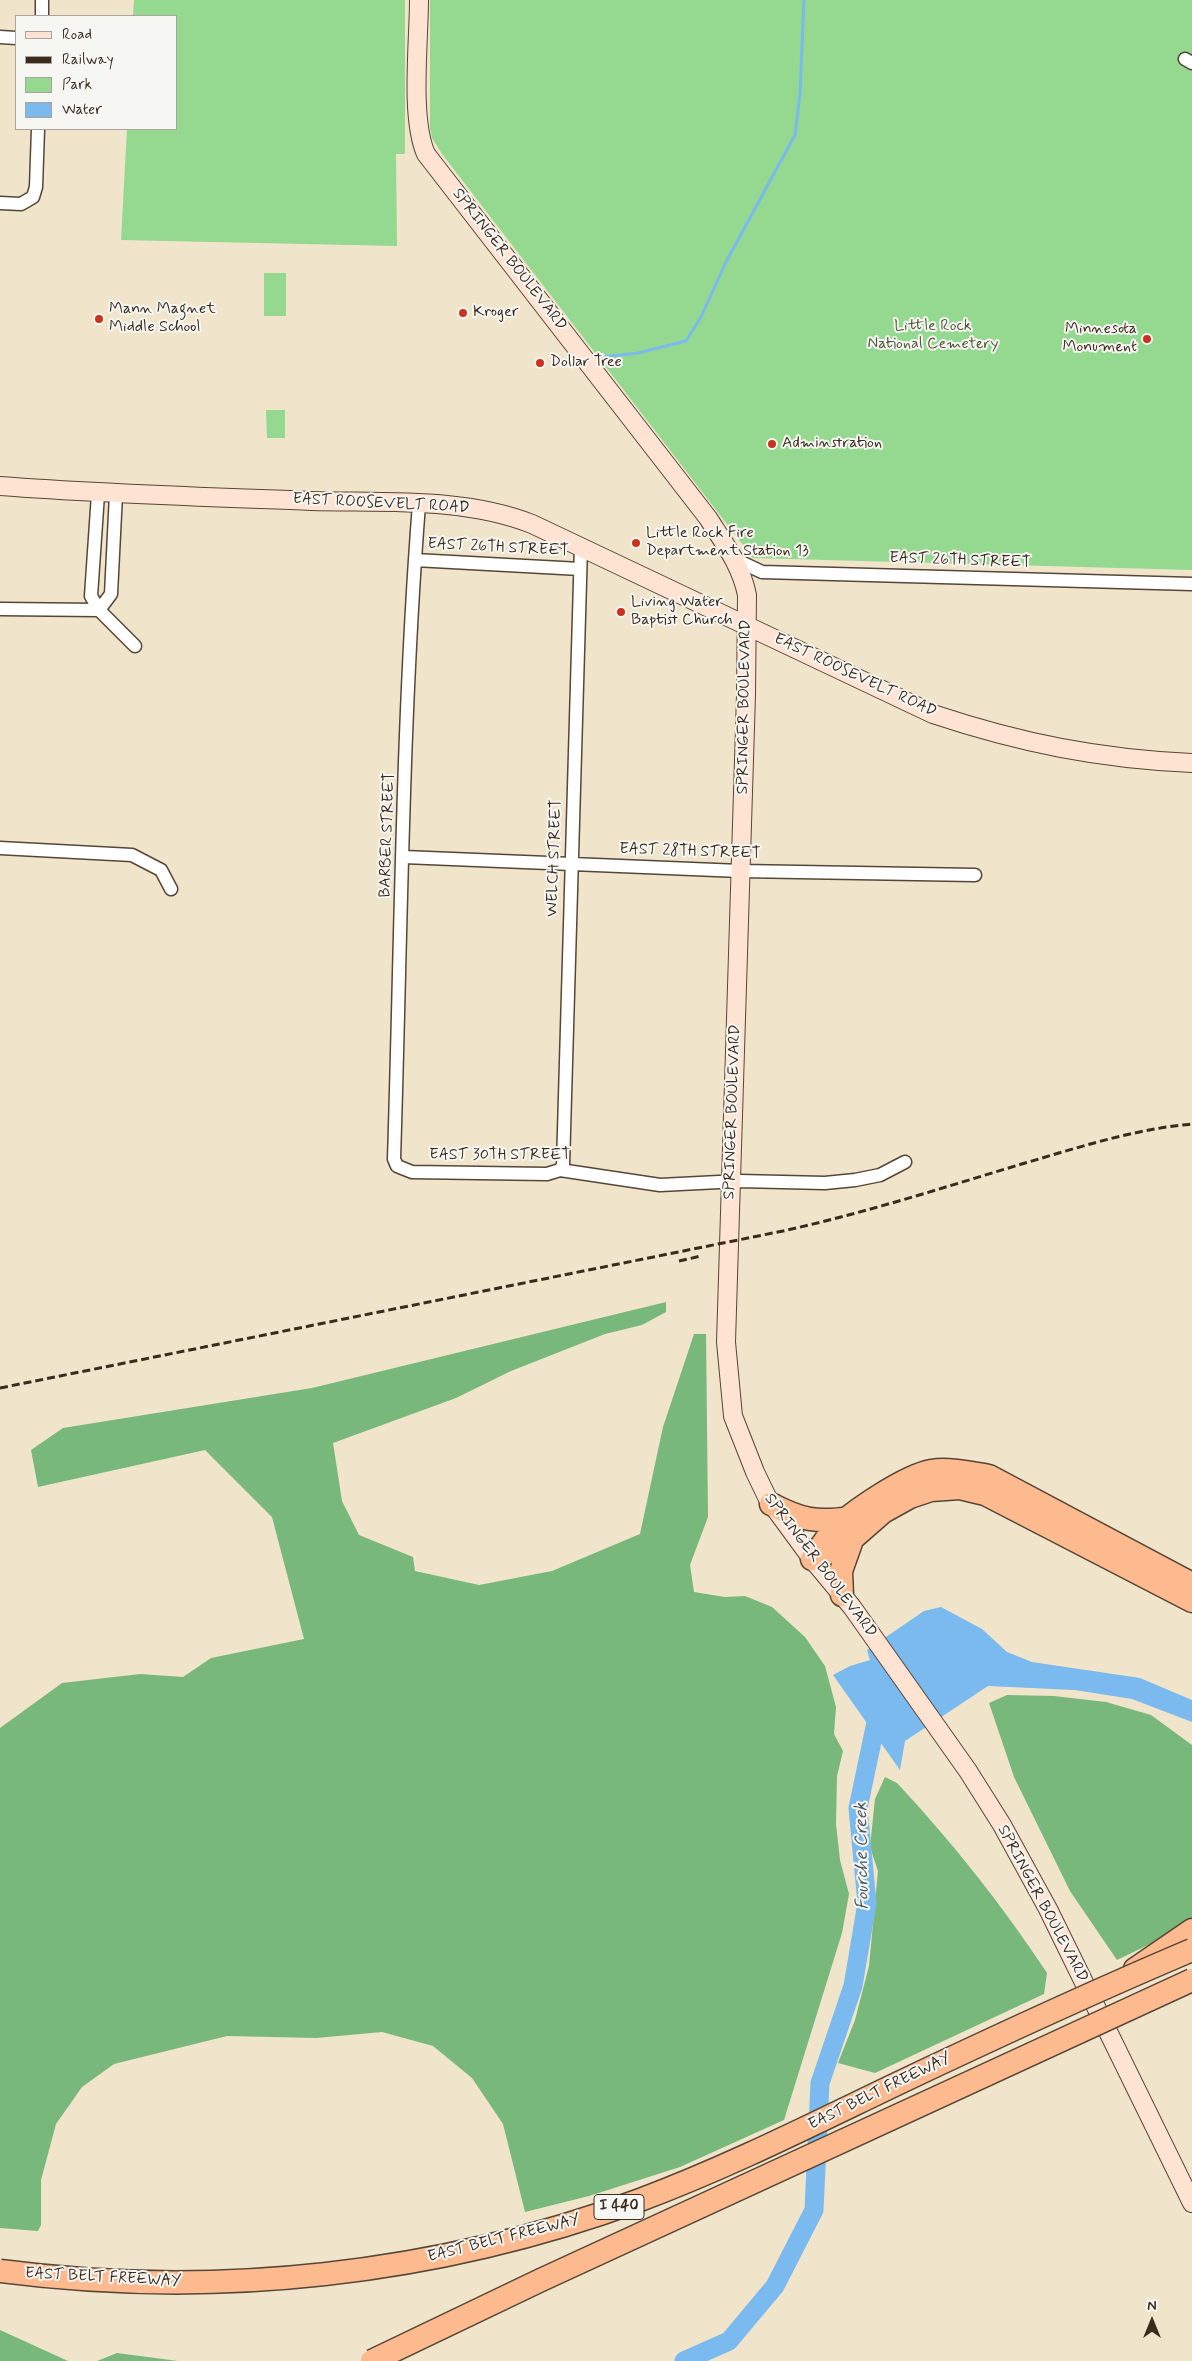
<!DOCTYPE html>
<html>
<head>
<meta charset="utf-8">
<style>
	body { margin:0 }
	#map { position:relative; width:1192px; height:2361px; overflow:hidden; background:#f0e4ca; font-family:Mynerve,sans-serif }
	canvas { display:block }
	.legend { position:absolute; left:15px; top:15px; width:162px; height:115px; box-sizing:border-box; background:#f6f6f2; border:1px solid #aba49d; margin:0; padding:6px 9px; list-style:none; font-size:15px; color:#3b2a1e }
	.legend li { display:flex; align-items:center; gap:10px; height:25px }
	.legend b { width:25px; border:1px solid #aba49d }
	.north { position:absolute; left:1127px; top:2296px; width:50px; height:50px; -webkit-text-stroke:4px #f6f6f2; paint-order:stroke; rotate:0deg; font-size:14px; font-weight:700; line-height:20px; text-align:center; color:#3b2a1e }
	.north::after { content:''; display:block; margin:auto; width:18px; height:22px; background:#3b2a1e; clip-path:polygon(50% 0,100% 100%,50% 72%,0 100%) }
</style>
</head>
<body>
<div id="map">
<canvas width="1192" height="2361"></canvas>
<ul class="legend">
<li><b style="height:6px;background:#fee3d2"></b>Road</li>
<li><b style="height:6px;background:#3b2a1e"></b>Railway</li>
<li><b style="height:14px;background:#95d890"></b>Park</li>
<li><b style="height:14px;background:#7abaef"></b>Water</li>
</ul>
<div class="north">N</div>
</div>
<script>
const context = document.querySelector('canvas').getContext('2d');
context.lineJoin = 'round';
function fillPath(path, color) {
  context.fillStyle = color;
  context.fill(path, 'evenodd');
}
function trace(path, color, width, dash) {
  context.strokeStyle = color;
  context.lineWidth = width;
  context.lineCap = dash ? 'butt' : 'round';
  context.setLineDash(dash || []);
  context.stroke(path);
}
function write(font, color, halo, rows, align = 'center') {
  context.font = font + ' Mynerve,sans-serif';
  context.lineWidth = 4;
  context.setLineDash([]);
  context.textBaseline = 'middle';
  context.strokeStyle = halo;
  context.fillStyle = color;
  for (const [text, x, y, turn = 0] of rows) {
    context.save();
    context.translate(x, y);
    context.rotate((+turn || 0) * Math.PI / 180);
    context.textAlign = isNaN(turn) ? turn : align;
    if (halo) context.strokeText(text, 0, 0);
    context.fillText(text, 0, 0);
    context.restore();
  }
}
fillPath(new Path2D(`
	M 134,0 L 405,0 L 405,154 L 396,154 L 397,246 L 121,240 L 127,129 L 176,129 L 176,16 L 133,16 Z
	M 430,0 L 1192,0 L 1192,570 L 753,558 L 442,154 L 432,138 L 430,128 Z
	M 264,273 L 286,273 L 286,316 L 264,316 Z
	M 266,410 L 285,410 L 285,438 L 267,438 Z`), '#95d890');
fillPath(new Path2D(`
	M 666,1302 L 666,1312 L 642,1325 L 605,1334 L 511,1371 L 456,1398 L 333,1443 L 342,1501 L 359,1535 L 413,1557 L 415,1571 L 479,1585 L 552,1571 L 640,1534 L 663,1427 L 694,1334 L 706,1334 L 708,1517 L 690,1565 L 694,1592 L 725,1597 L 745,1596 L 772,1607 L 805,1637 L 825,1666 L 836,1707 L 834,1734 L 843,1751 L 837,1776 L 836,1824 L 840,1860 L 849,1894 L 842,1933 L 784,2120 L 680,2167 L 589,2196 L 525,2212 L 503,2124 L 472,2078 L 433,2046 L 382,2032 L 316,2038 L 227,2036 L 114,2064 L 82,2087 L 56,2124 L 41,2180 L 41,2225 L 38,2231 L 0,2228 L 0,1728 L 62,1683 L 140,1674 L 183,1677 L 211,1658 L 304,1639 L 272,1517 L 205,1450 L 38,1487 L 31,1450 L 63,1428 L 312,1388 Z
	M 1007,1695 L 1054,1696 L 1106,1702 L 1151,1715 L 1192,1745 L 1192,1920 L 1175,1932 L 1117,1960 L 1070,1891 L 1014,1777 L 989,1703 Z
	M 885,1777 L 897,1783 C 953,1843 1002,1905 1047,1973 L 1044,1994 L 875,2073 L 838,2063 L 855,2020 L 869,1966 L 878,1871 L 870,1847 L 875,1799 Z
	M 0,2330 L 68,2361 L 0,2361 Z
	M 117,2353 L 178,2361 L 97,2361 Z`), '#78b87a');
fillPath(new Path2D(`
	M 941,1607 L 982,1629 L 1007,1652 L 1032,1662 L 1140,1678 L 1192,1700 L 1192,1722 L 1132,1699 L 1075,1690 L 988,1686 L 905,1741 L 900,1770 L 833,1675 L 850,1666 L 870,1660 L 867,1650 L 924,1611 Z`), '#7abaef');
trace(new Path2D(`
	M 602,357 L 638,353 L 686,341 L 701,317 L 726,262 L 795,135 L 800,94 L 804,0`), '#7abaef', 3);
trace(new Path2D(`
	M 684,2361 L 729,2341 L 775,2286 L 814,2210 L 820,2083 L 853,1986 L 867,1903 L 858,1808 L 878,1713 L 882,1711`), '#7abaef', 19);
const minor = new Path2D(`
	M 42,16 L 42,0
	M 0,37 L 16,38
	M 1185,59 L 1192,63
	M 0,203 L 21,204 L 33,197 L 36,187 L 38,129
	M 98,494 L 91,596 L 99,610 L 135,646
	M 419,504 C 402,722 401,941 394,1159 L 397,1166 L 412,1172 L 547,1174 L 560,1170 L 660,1185 L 739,1181 L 825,1183 L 855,1180 L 880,1175 L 905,1162
	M 732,555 L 743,563 L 762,572 L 1192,584
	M 415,560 L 580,569
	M 0,609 L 99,610
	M 99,610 L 111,594 L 116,494
	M 0,848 L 132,855 L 161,870 L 171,889
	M 404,857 L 740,871 L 975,875
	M 560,1170 L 563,1165 L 581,547`);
const secondary = new Path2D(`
	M 419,0 C 419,42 410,118 426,154 L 708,518 C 724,543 741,565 747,595 L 746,695 L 726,1342 L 733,1416 L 755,1472 L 768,1499 L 812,1559 L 852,1607 L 968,1771 L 1002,1825 L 1048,1909 L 1192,2203
	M 0,486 C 104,494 207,497 311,501 C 384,503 463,497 532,524 L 933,714 C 1020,743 1100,759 1192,763`);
const motorway = new Path2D(`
	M 771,1504 C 801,1520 817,1523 850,1518
	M 812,1559 C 819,1550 825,1539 833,1531 C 851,1512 905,1476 931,1471 C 950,1468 970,1473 989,1476 L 1192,1584
	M 812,1559 L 843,1547 L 883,1512 L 910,1497 L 931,1490 L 960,1488 L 985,1494 L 1192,1601
	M 842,1595 L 841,1571 L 852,1540
	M 1135,1969 L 1192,1930`);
trace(minor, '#564638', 15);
trace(secondary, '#564638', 20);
trace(motorway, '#564638', 25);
trace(minor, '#fff', 12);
trace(secondary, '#fee3d2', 18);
trace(motorway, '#fcba8e', 22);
trace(new Path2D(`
	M 679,1261 L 701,1256
	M 0,1388 L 783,1231 C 865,1213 945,1187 1025,1163 C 1080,1147 1135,1129 1192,1124`), '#3b2a1e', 3, [8, 4]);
const motorwayBridge = new Path2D(`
	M 0,2271 C 215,2299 437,2275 640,2200 C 731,2166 817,2122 905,2080 C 1000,2035 1095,1991 1192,1950
	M 372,2361 L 541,2280 L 1192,1980`);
trace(motorwayBridge, '#564638', 25, []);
trace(motorwayBridge, '#fcba8e', 22);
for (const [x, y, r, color] of [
	[463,313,5,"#c8321e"],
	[99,319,5,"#c8321e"],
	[1147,339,5,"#c8321e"],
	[540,363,5,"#c8321e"],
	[772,444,5,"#c8321e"],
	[636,543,5,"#c8321e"],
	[621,612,5,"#c8321e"]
]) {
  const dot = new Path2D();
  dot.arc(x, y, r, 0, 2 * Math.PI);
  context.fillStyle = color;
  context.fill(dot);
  trace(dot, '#f6f6f2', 2);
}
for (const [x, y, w] of [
	[619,2207,50]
]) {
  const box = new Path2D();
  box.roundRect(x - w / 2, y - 12.5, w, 25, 4);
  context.fillStyle = '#f6f6f2';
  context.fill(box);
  trace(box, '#3b2a1e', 1);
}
write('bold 15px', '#3b2a1e', null, [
	["I 440",619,2207]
]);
write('16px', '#3b2a1e', '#f6f6f2', [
	["SPRINGER BOULEVARD",509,260,52],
	["EAST ROOSEVELT ROAD",381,504,3],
	["EAST 26TH STREET",498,548,3],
	["EAST 26TH STREET",960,561,2],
	["EAST ROOSEVELT ROAD",855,676,25],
	["SPRINGER BOULEVARD",745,707,-89],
	["BARBER STREET",388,835,-88],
	["EAST 28TH STREET",690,852,2],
	["WELCH STREET",555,858,-88],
	["SPRINGER BOULEVARD",733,1112,-88],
	["EAST 30TH STREET",500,1156],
	["SPRINGER BOULEVARD",820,1566,53],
	["SPRINGER BOULEVARD",1042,1904,62],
	["EAST BELT FREEWAY",880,2092,-26],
	["EAST BELT FREEWAY",504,2239,-14],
	["EAST BELT FREEWAY",103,2278,3]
]);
write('16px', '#3b2a1e', '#f6f6f2', [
	["Mann Magnet",109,310],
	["Middle School",109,328],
	["Kroger",473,313],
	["Minnesota",1137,330,"right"],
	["Monument",1137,348,"right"],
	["Dollar Tree",550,363],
	["Adminstration",782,444],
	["Little Rock Fire",646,534],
	["Department Station 13",646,552],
	["Living Water",631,603],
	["Baptist Church",631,621]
], 'left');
write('16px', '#52563a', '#f6f6f2', [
	["Little Rock",933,327],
	["National Cemetery",933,345]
]);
write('italic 18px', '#4e555d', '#f6f6f2', [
	["Fourche Creek",863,1856,-91]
]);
</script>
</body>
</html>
